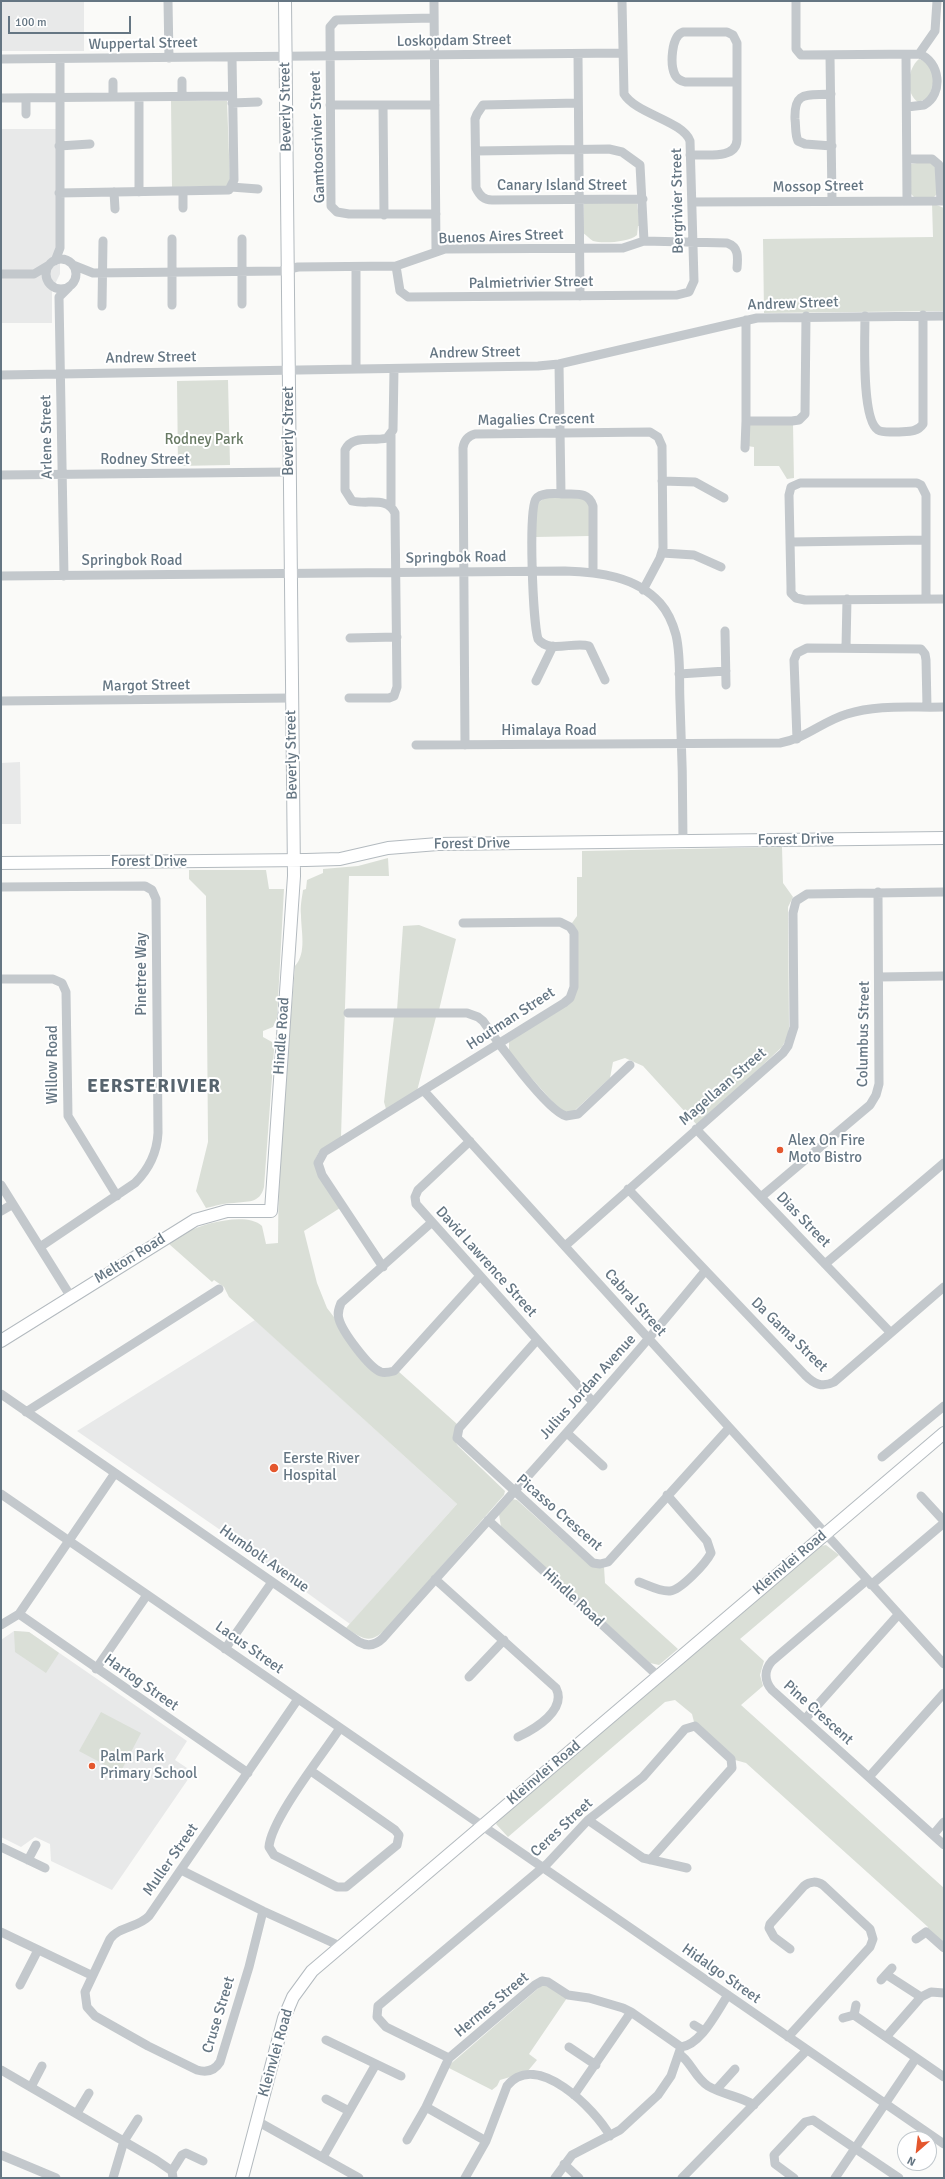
<!DOCTYPE html>
<html>
<head>
<meta charset="utf-8">
<style>
	body { margin:0 }
	#map { position:relative; width:945px; height:2179px; overflow:hidden; background:#fafaf8; font-family:Signika,sans-serif }
	canvas { display:block }
	.frame { position:absolute; inset:0; border:2px solid #657683; pointer-events:none }
	.north { position:absolute; left:897px; top:2131px; width:40px; height:40px; box-sizing:border-box; background:#fff; border:1px solid #c1c8cd; border-radius:50%; rotate:208deg; font-size:11px; font-weight:700; line-height:16px; text-align:center; color:#657683 }
	.north::after { content:''; display:block; margin:auto; width:14px; height:18px; background:#e4572e; clip-path:polygon(50% 0,100% 100%,50% 72%,0 100%) }
	.scale { position:absolute; left:8px; top:16px; width:123px; height:18px; box-sizing:border-box; border:2px solid #657683; border-top:0; padding-left:5px; font-size:12px; line-height:14px; white-space:nowrap; color:#657683; -webkit-text-stroke:3px #fff; paint-order:stroke }
</style>
</head>
<body>
<div id="map">
<canvas width="945" height="2179"></canvas>
<div class="frame"></div>
<div class="north">N</div>
<div class="scale">100 m</div>
</div>
<script>
const context = document.querySelector('canvas').getContext('2d');
context.lineJoin = 'round';
function fillPath(path, color) {
  context.fillStyle = color;
  context.fill(path, 'evenodd');
}
function trace(path, color, width, dash) {
  context.strokeStyle = color;
  context.lineWidth = width;
  context.lineCap = dash ? 'butt' : 'round';
  context.setLineDash(dash || []);
  context.stroke(path);
}
function write(font, color, halo, rows, align = 'center') {
  context.font = font + ' Signika,sans-serif';
  context.lineWidth = 4;
  context.setLineDash([]);
  context.textBaseline = 'middle';
  context.strokeStyle = halo;
  context.fillStyle = color;
  for (const [text, x, y, turn = 0] of rows) {
    context.save();
    context.translate(x, y);
    context.rotate((+turn || 0) * Math.PI / 180);
    context.textAlign = isNaN(turn) ? turn : align;
    if (halo) context.strokeText(text, 0, 0);
    context.fillText(text, 0, 0);
    context.restore();
  }
}
fillPath(new Path2D(`
	M 1,1 L 84,1 L 84,51 L 1,51 Z
	M 1,129 L 60,129 L 60,274 L 52,290 L 52,323 L 1,323 Z
	M 20,762 L 21,824 L 1,824 L 1,763 Z
	M 255,1320 L 457,1504 L 350,1624 L 229,1536 L 77,1431 Z
	M 14,1631 L 29,1632 L 187,1741 L 175,1760 L 193,1772 L 112,1890 L 51,1861 L 50,1844 L 35,1837 L 21,1847 L 1,1837 L 1,1640 Z`), '#e8e9e9');
fillPath(new Path2D(`
	M 919,59 L 929,63 L 934,80 L 929,98 L 918,102 C 905,93 907,69 919,59 Z
	M 171,100 L 227,101 L 230,182 L 227,186 L 172,187 Z
	M 929,161 L 936,166 L 937,194 L 934,197 L 914,197 L 910,193 L 911,164 Z
	M 585,203 L 637,203 L 640,226 L 638,226 L 637,235 C 630,242 602,244 593,241 C 590,239 586,235 583,233 L 584,204 Z
	M 932,203 L 944,208 L 944,311 L 764,313 L 763,239 L 933,237 Z
	M 228,380 L 230,465 L 178,466 L 177,381 Z
	M 793,424 L 794,478 L 787,479 L 779,466 L 754,466 L 754,447 L 747,446 L 750,425 Z
	M 582,497 L 589,505 L 589,536 L 536,537 L 536,505 L 544,498 Z
	M 782,847 L 783,883 L 793,897 L 788,907 L 789,1027 L 788,1036 L 782,1047 L 698,1126 L 643,1066 L 625,1058 L 613,1062 L 610,1078 L 572,1113 L 560,1110 L 509,1053 L 509,1042 L 570,1002 L 574,925 L 572,923 L 577,916 L 577,877 L 582,877 L 582,851 Z
	M 388,858 L 389,876 L 349,876 L 341,1137 L 319,1152 L 315,1160 L 340,1208 L 304,1231 L 317,1283 L 327,1308 L 376,1372 L 398,1371 L 457,1424 L 456,1443 L 458,1446 L 505,1491 L 504,1495 L 389,1626 C 371,1644 366,1641 346,1628 L 457,1504 L 229,1297 L 224,1287 L 214,1280 L 212,1282 L 169,1244 C 175,1240 181,1235 187,1232 C 205,1223 247,1212 262,1226 L 266,1244 L 278,1243 C 278,1151 288,1058 295,966 C 307,953 301,931 301,915 C 300,906 302,898 303,890 L 306,889 L 307,880 L 323,873 L 323,869 L 358,866 Z
	M 189,870 L 266,870 L 269,889 L 284,889 L 277,1018 L 273,1027 L 263,1031 L 263,1037 L 272,1042 L 274,1050 L 264,1187 C 260,1204 247,1201 234,1203 C 224,1203 215,1206 206,1208 L 196,1191 L 208,1142 L 206,896 L 189,879 Z
	M 419,925 L 456,939 L 439,1010 L 397,1010 L 403,926 Z
	M 394,1017 L 436,1017 L 417,1091 L 386,1109 L 384,1102 Z
	M 512,1499 L 517,1500 L 587,1563 L 604,1567 L 605,1583 L 678,1649 L 659,1665 L 650,1663 L 501,1527 L 499,1514 Z
	M 826,1545 L 839,1555 L 740,1639 L 764,1661 L 760,1675 L 763,1686 L 741,1705 L 944,1888 L 944,1944 L 928,1929 L 928,1927 L 746,1763 L 735,1760 L 694,1722 L 692,1714 L 675,1700 L 665,1702 L 508,1837 L 496,1824 L 498,1820 L 821,1546 Z
	M 14,1631 L 29,1632 L 59,1653 L 46,1673 L 15,1652 Z
	M 101,1712 L 141,1733 L 120,1773 L 79,1751 Z
	M 541,1986 L 547,1986 L 567,1998 L 529,2054 L 537,2060 L 527,2072 L 500,2080 L 497,2086 L 492,2090 L 447,2067 Z`), '#dadfd7');
const secondary = new Path2D(`
	M 1,863 L 306,860 L 340,859 L 388,848 L 438,844 L 944,838
	M 1,1341 L 195,1220 L 227,1211 L 271,1211 L 294,876 L 285,1
	M 242,2178 L 284,2018 L 293,1997 L 312,1971 L 944,1433`);
trace(secondary, '#b3babf', 14);
trace(new Path2D(`
	M 168,1 L 169,58
	M 796,1 L 796,49 L 801,55 L 919,54 C 940,61 944,94 924,105 L 907,107
	M 434,2 L 436,251
	M 434,18 L 336,20 L 330,27 L 331,206 L 337,212 L 349,214 L 436,214
	M 578,54 L 580,296
	M 919,54 L 935,31 L 937,1
	M 830,56 L 832,201
	M 906,56 L 907,200
	M 1,59 L 622,53
	M 182,81 L 182,96
	M 113,82 L 113,97
	M 831,94 C 807,96 794,90 795,119 C 796,127 795,135 798,141 L 805,144 L 832,146
	M 139,97 L 139,192
	M 1,98 L 232,96
	M 26,98 L 26,114
	M 232,103 L 258,102
	M 578,103 L 483,105 L 477,114 L 475,119 L 476,188 C 480,196 484,200 492,200 L 643,199
	M 330,105 L 435,105
	M 383,105 L 384,215
	M 59,146 L 90,144
	M 476,151 L 609,149 L 622,152 L 640,165 L 644,241
	M 690,155 C 705,154 736,160 737,140 L 737,43 L 733,35 L 727,32 L 683,32 C 671,36 670,65 675,75 C 677,79 681,81 685,82 L 737,82
	M 907,159 L 932,159 L 939,165 L 941,201
	M 231,187 L 258,189
	M 183,191 L 183,208
	M 114,192 L 115,209
	M 59,193 L 229,190 L 234,180 L 232,57
	M 692,202 L 944,201
	M 172,239 L 172,305
	M 242,239 L 242,304
	M46 274a15 15 0 1 1 30 0a15 15 0 1 1-30 0Z
	M 55,261 L 60,248 L 60,59
	M 73,265 L 93,273 L 281,271 L 298,267 L 396,266 L 445,249 L 623,248 L 644,241 L 727,243 C 739,247 738,257 737,268
	M 396,266 L 400,291 L 408,297 L 677,295 L 689,292 L 694,281 L 690,141 C 683,121 636,114 624,94 L 622,1
	M 356,267 L 356,369
	M 1,274 L 34,274 L 49,265
	M 102,306 L 103,241
	M 865,316 C 865,337 861,419 878,430 C 883,433 890,432 896,432 C 907,431 917,433 923,424 L 923,315
	M 746,320 L 746,421 L 792,421 L 799,420 L 805,414 L 806,316
	M 559,364 L 561,494
	M 1,375 L 538,366 L 559,364 L 757,318 L 944,316
	M 391,435 L 391,506
	M 745,448 L 746,421
	M 1,475 L 289,472
	M 662,481 L 695,482 L 724,498
	M 791,542 L 925,540
	M 662,553 L 694,555 L 721,567
	M 593,572 L 593,506 C 589,493 579,494 568,494 C 559,494 542,491 536,499 C 528,508 533,623 538,639 C 549,654 574,641 589,646 L 605,680
	M 1,576 L 565,571 C 598,572 636,576 660,603 C 668,612 673,624 676,635 C 681,656 679,680 680,702 C 682,748 683,795 683,841
	M 64,576 L 59,297 L 69,287
	M 926,599 L 926,495 L 921,485 L 917,483 L 800,483 L 791,487 L 789,495 L 791,587 L 791,593 L 796,598 L 805,600 L 944,599
	M 725,631 L 726,685
	M 350,638 L 397,637
	M 846,647 L 847,599
	M 679,674 L 726,671
	M 536,681 L 553,646
	M 349,698 L 389,698 L 394,696 L 397,687 L 395,513 C 387,496 368,505 352,501 L 345,490 L 345,450 C 353,434 372,442 387,438 L 393,430 L 394,369
	M 1,701 L 291,698
	M 797,739 L 794,660 L 797,653 L 807,648 L 921,649 L 925,654 L 926,660 L 927,707
	M 416,745 L 780,743 C 805,739 823,721 847,714 C 878,704 912,708 944,707
	M 465,745 L 463,448 C 464,440 468,436 475,434 L 650,432 L 658,437 L 662,446 L 663,548 L 660,558 L 643,590
	M 1,887 L 145,886 L 152,890 L 156,899 L 158,1133 C 157,1153 149,1169 135,1183 L 40,1247
	M 879,977 L 944,976
	M 1,979 L 53,979 L 62,983 L 66,992 L 68,1116 L 117,1196
	M 348,1013 L 467,1013 L 478,1017 L 483,1021 C 496,1040 547,1111 566,1116 L 578,1114 L 630,1065
	M 424,1091 L 944,1664
	M 696,1129 L 890,1332
	M 470,1141 L 418,1190 L 415,1197 L 416,1204 L 593,1402
	M 1,1185 L 71,1297
	M 628,1189 L 805,1375 C 814,1384 822,1388 834,1382 L 944,1287
	M 761,1197 L 870,1105 L 876,1095 L 879,1084 L 878,892
	M 1,1211 L 13,1204
	M 431,1223 L 341,1303 C 339,1308 337,1313 339,1319 C 342,1331 369,1368 381,1372 C 385,1373 390,1372 394,1371 L 480,1276
	M 565,1246 L 783,1053 L 788,1046 L 794,1027 L 793,913 L 796,901 L 807,894 L 944,892
	M 825,1264 L 944,1163
	M 383,1267 L 322,1175 L 318,1163 L 324,1152 L 564,1003 L 570,998 L 574,987 L 574,933 L 570,927 L 560,922 L 463,923
	M 537,1340 L 459,1428 L 457,1438 L 593,1563 L 600,1564 L 608,1562 L 729,1428
	M 1,1394 L 359,1642 C 368,1647 376,1645 383,1638 C 491,1516 602,1397 705,1271
	M 26,1412 L 219,1289
	M 567,1433 L 603,1466
	M 882,1457 L 944,1406
	M 1,1494 L 944,2144
	M 921,1496 L 944,1521
	M 488,1520 L 658,1676
	M 435,1579 L 556,1688 C 567,1710 535,1729 518,1737
	M 867,1580 L 772,1661 C 764,1670 764,1681 772,1690 L 944,1845
	M 639,1582 C 648,1585 660,1592 670,1591 C 681,1590 706,1563 711,1553 L 707,1541 L 667,1495
	M 871,1585 L 944,1523
	M 19,1614 L 248,1773
	M 1,1625 L 19,1614 L 115,1473
	M 225,1649 L 272,1582
	M 96,1669 L 147,1595
	M 469,1677 L 504,1640
	M 805,1719 L 898,1615
	M 311,1771 L 395,1830 L 399,1835 L 397,1845 L 346,1887 L 337,1887 L 274,1855 L 269,1847 C 271,1819 323,1754 340,1728
	M 869,1777 L 944,1693
	M 588,1820 L 643,1858 L 687,1868
	M 933,1835 L 944,1822
	M 1,1847 L 45,1868
	M 28,1860 L 36,1845
	M 181,1870 L 263,1911 L 340,1946
	M 263,1911 L 249,1967 L 220,2062 C 215,2070 207,2073 197,2070 L 148,2046 L 95,2016 L 87,2007 L 85,1992 L 110,1939 C 119,1926 138,1928 149,1916 L 298,1699
	M 1,1932 L 91,1975
	M 916,1939 L 926,1932 L 944,1948
	M 887,1975 L 921,1997
	M 881,1980 L 892,1968
	M 20,1985 L 38,1950
	M 854,2015 L 944,2077
	M 843,2018 L 854,2015 L 856,2005
	M 694,2025 L 704,2031
	M 788,2037 L 870,1947 L 873,1939 L 870,1929 L 823,1885 C 817,1881 810,1881 804,1886 L 770,1924 L 769,1928 L 774,1937 L 790,1949
	M 886,2037 L 921,1997 L 931,1992 L 944,1993
	M 326,2040 L 401,2076
	M 569,2047 L 596,2065
	M 681,2047 C 701,2045 717,2011 728,1995
	M 679,2054 C 690,2060 695,2078 708,2086 C 723,2095 740,2096 754,2105
	M 449,2058 L 386,2027 L 377,2017 L 378,2006 L 547,1864 L 588,1820 L 643,1777 L 685,1729 L 695,1726 L 731,1759 L 732,1768 L 650,1860
	M 1,2070 L 156,2160 L 172,2171 L 173,2178
	M 31,2087 L 42,2066
	M 716,2090 L 735,2069
	M 574,2095 L 631,2012
	M 326,2099 L 349,2111
	M 426,2107 L 486,2141
	M 77,2113 L 89,2093
	M 257,2121 L 359,2178
	M 407,2140 L 426,2107 L 449,2058 L 535,1985 L 542,1981 L 548,1982 L 568,1995 L 589,1998 L 623,2008 L 631,2012 L 681,2047
	M 1,2155 L 56,2178
	M 323,2157 L 376,2064
	M 564,2164 L 579,2178
	M 172,2171 L 182,2155 L 186,2153 L 203,2161
	M 113,2178 L 124,2141 L 138,2119
	M 465,2178 L 486,2141 L 507,2086 C 536,2049 596,2110 610,2136
	M 555,2178 L 572,2155 L 620,2130 L 658,2095 L 671,2076 L 681,2047
	M 682,2178 L 807,2050
	M 794,2178 L 775,2164 L 774,2155 L 805,2122 L 813,2120 L 899,2178
	M 835,2178 L 916,2058`), '#c3c8cc', 9);
trace(secondary, '#fff', 12);
for (const [x, y, r, color] of [
	[780,1150,4,"#e4572e"],
	[274,1468,5,"#e4572e"],
	[92,1766,4,"#e4572e"]
]) {
  const dot = new Path2D();
  dot.arc(x, y, r, 0, 2 * Math.PI);
  context.fillStyle = color;
  context.fill(dot);
  trace(dot, '#fff', 1.5);
}
write('15px', '#657683', '#fff', [
	["Loskopdam Street",454,41,-1],
	["Wuppertal Street",143,44,-1],
	["Beverly Street",286,107,-91],
	["Gamtoosrivier Street",318,137,-92],
	["Canary Island Street",562,186],
	["Mossop Street",818,187,-1],
	["Bergrivier Street",678,201,-91],
	["Buenos Aires Street",501,237,-2],
	["Palmietrivier Street",531,283,-1],
	["Andrew Street",793,304,-2],
	["Andrew Street",475,353,-1],
	["Andrew Street",151,358,-1],
	["Magalies Crescent",536,420,-1],
	["Beverly Street",289,431,-90],
	["Arlene Street",47,437,-91],
	["Rodney Street",145,460],
	["Springbok Road",456,558,-1],
	["Springbok Road",132,561],
	["Margot Street",146,686,-1],
	["Himalaya Road",549,731],
	["Beverly Street",292,755,-91],
	["Forest Drive",796,840,-1],
	["Forest Drive",472,844,-1],
	["Forest Drive",149,862],
	["Pinetree Way",142,974,-90],
	["Houtman Street",511,1019,-33],
	["Columbus Street",864,1034,-89],
	["Hindle Road",282,1036,-86],
	["Willow Road",53,1065,-90],
	["Magellaan Street",723,1087,-41],
	["Dias Street",803,1220,46],
	["Melton Road",130,1259,-32],
	["David Lawrence Street",486,1262,48],
	["Cabral Street",635,1303,48],
	["Da Gama Street",789,1335,44],
	["Julius Jordan Avenue",588,1387,-48],
	["Picasso Crescent",559,1513,41],
	["Humbolt Avenue",264,1559,35],
	["Kleinvlei Road",790,1563,-40],
	["Hindle Road",573,1598,43],
	["Lacus Street",249,1648,35],
	["Hartog Street",141,1683,35],
	["Pine Crescent",818,1713,42],
	["Kleinvlei Road",544,1773,-40],
	["Ceres Street",562,1828,-43],
	["Muller Street",171,1860,-55],
	["Hidalgo Street",721,1974,35],
	["Hermes Street",492,2005,-40],
	["Cruse Street",219,2015,-73],
	["Kleinvlei Road",276,2053,-74]
]);
write('15px', '#687a64', '#fff', [
	["Rodney Park",204,440]
]);
write('15px', '#657683', '#fff', [
	["Alex On Fire",788,1141],
	["Moto Bistro",788,1158],
	["Eerste River",283,1459],
	["Hospital",283,1476],
	["Palm Park",100,1757],
	["Primary School",100,1774]
], 'left');
context.letterSpacing = '1px';
write('bold 19px', '#57646e', '#fff', [
	["EERSTERIVIER",154,1087]
]);
context.letterSpacing = '0px';
</script>
</body>
</html>
